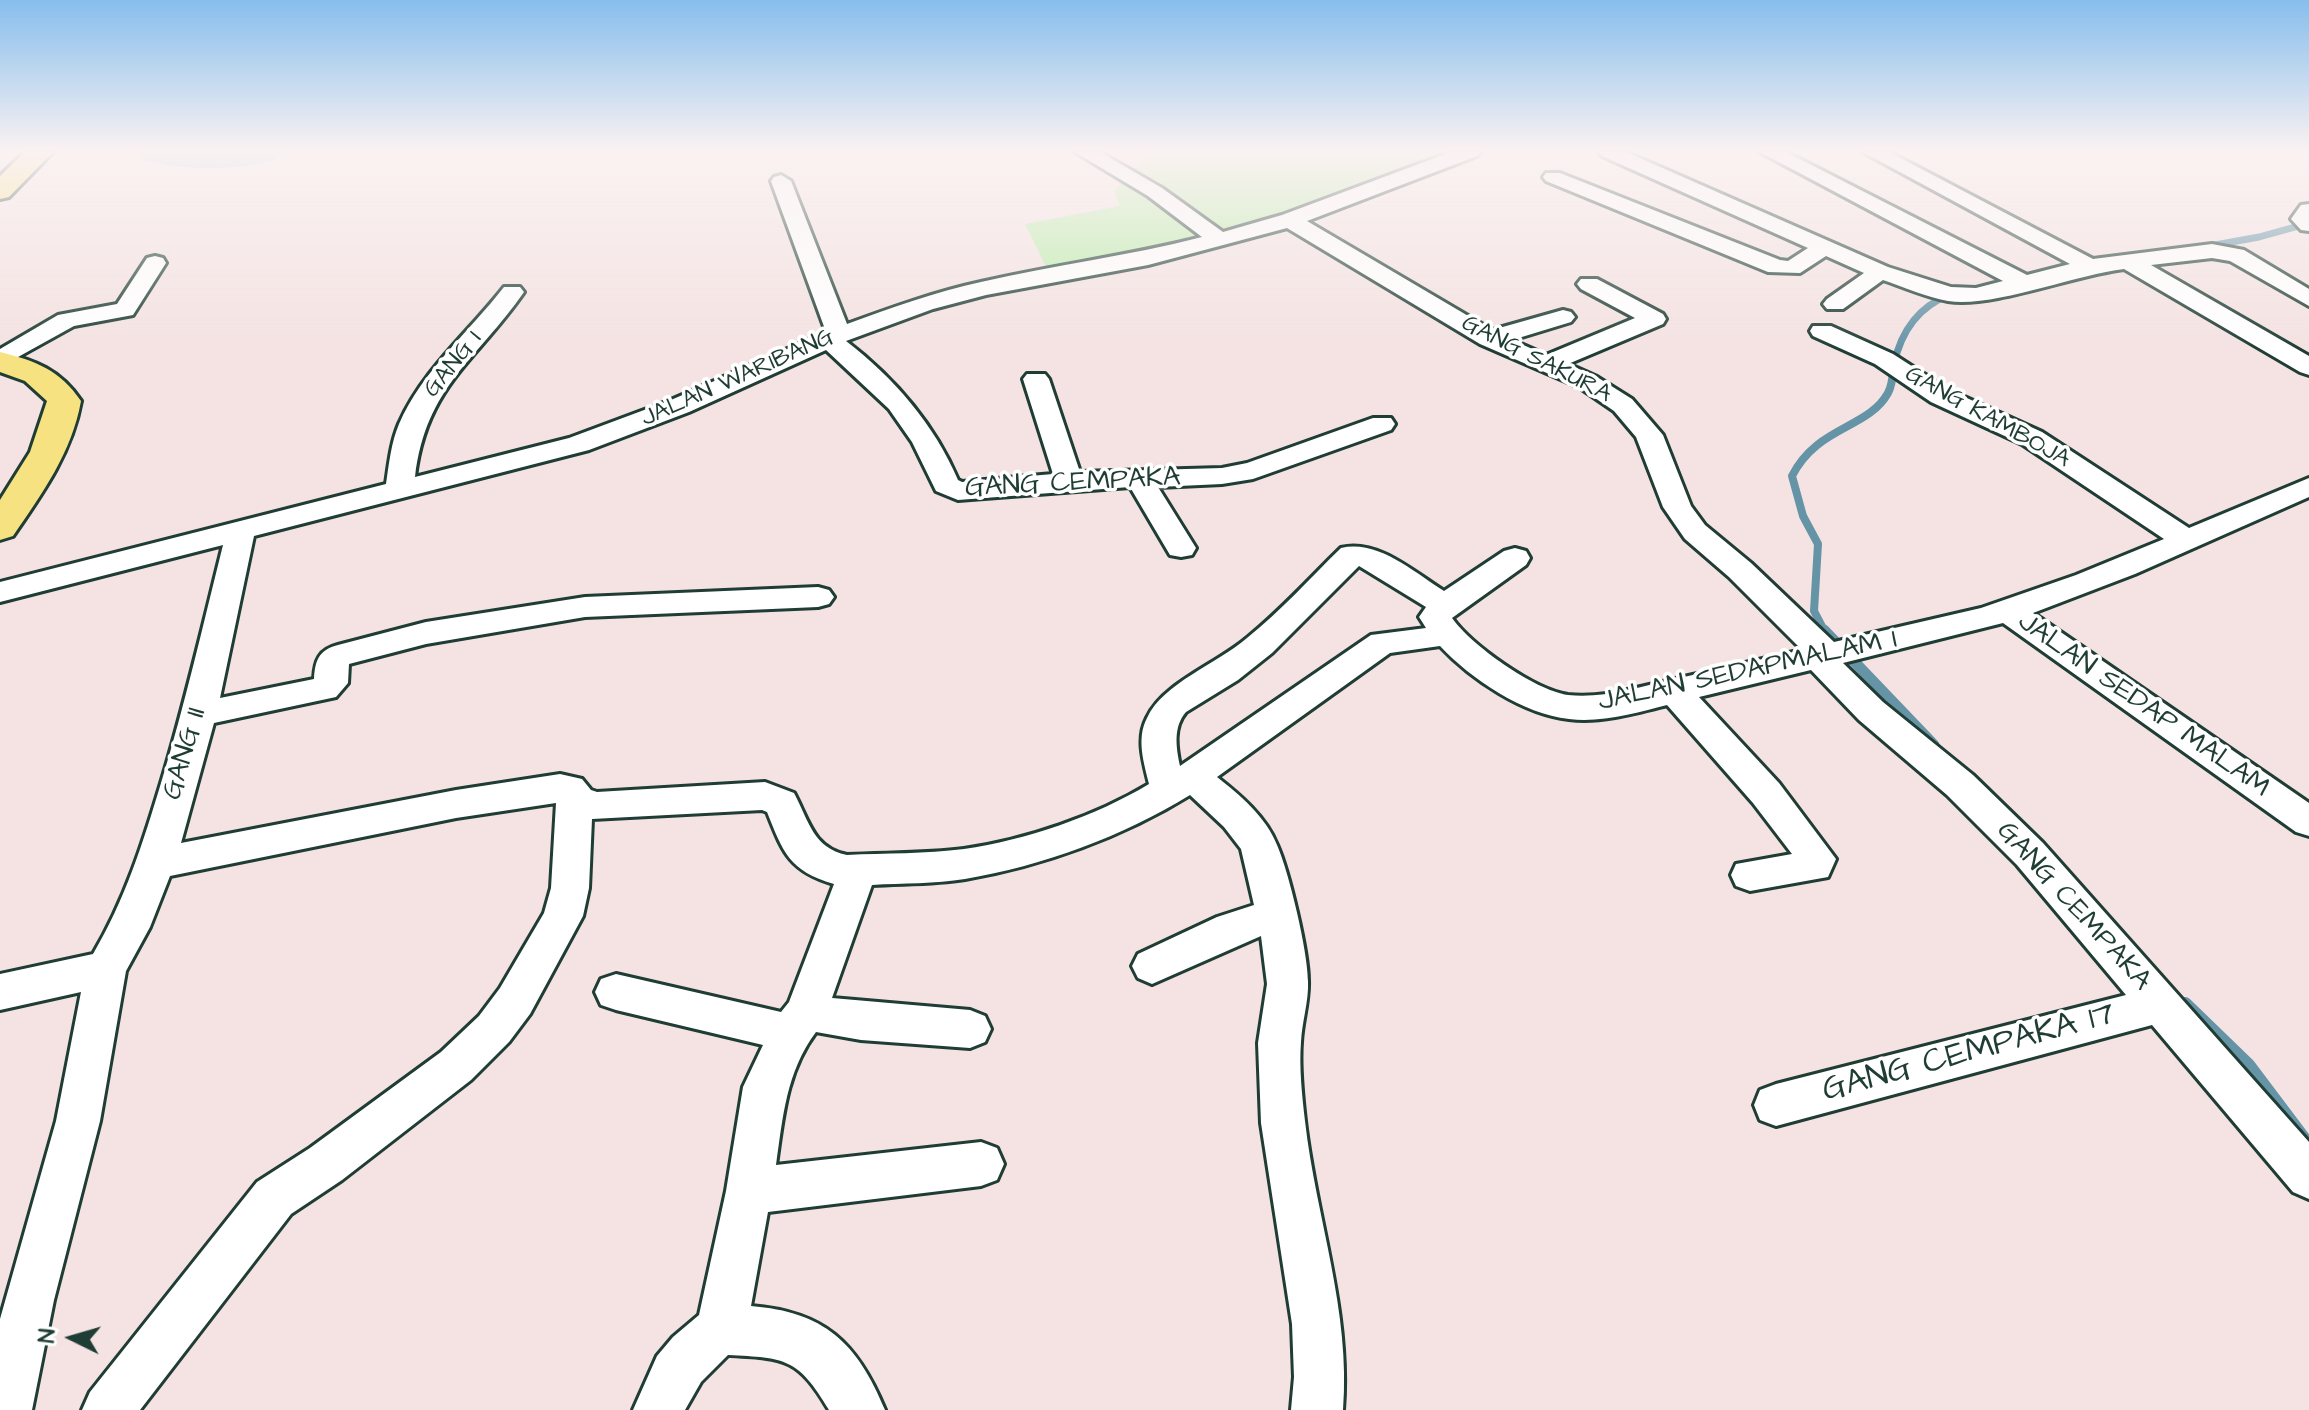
<!DOCTYPE html>
<html>
<head>
<meta charset="utf-8">
<style>
	body { margin:0 }
	#map { position:relative; width:2309px; height:1410px; overflow:hidden; background:#f4e3e2; font-family:"Architects Daughter",sans-serif }
	canvas { display:block }
	.north { position:absolute; left:32px; top:1298px; width:80px; height:80px; -webkit-text-stroke:6px #fff; paint-order:stroke; rotate:275deg; font-size:22px; font-weight:700; line-height:32px; text-align:center; color:#1f3d34 }
	.north::after { content:''; display:block; margin:auto; width:28px; height:36px; background:#1f3d34; clip-path:polygon(50% 0,100% 100%,50% 72%,0 100%) }
</style>
</head>
<body>
<div id="map">
<canvas width="2309" height="1410"></canvas>
<div class="north">N</div>
</div>
<script>
const context = document.querySelector('canvas').getContext('2d');
context.lineJoin = 'round';
function fillPath(path, color) {
  context.fillStyle = color;
  context.fill(path, 'evenodd');
}
function trace(path, color, width, dash) {
  context.strokeStyle = color;
  context.lineWidth = width;
  context.lineCap = dash ? 'butt' : 'round';
  context.setLineDash(dash || []);
  context.stroke(path);
}
function write(font, color, halo, rows, align = 'center') {
  context.font = font + ' "Architects Daughter",sans-serif';
  context.lineWidth = 7;
  context.setLineDash([]);
  context.textBaseline = 'middle';
  context.strokeStyle = halo;
  context.fillStyle = color;
  for (const [text, x, y, turn = 0] of rows) {
    context.save();
    context.translate(x, y);
    context.rotate((+turn || 0) * Math.PI / 180);
    context.textAlign = isNaN(turn) ? turn : align;
    if (halo) context.strokeText(text, 0, 0);
    context.fillText(text, 0, 0);
    context.restore();
  }
}
fillPath(new Path2D(`
	M 1149,152 L 1465,152 L 1286,217 L 1128,259 L 1048,271 L 1025,224 L 1120,206 L 1114,191 Z`), '#bcedac');
trace(new Path2D(`
	M 2204,247 L 2259,237 L 2309,223
	M 1894,364 C 1901,332 1918,307 1949,295`), '#6694a7', 7);
trace(new Path2D(`
	M 1825,632 L 1814,611 L 1818,544 L 1803,516 L 1792,476 C 1817,426 1868,429 1888,393 C 1893,384 1893,372 1894,362`), '#6694a7', 8);
trace(new Path2D(`
	M 1824,630 L 1934,745`), '#6694a7', 11);
trace(new Path2D(`
	M 2185,1004 L 2248,1065 L 2309,1146`), '#6694a7', 14);
fillPath(new Path2D(`
	M 137,152 L 281,152 L 276,160 C 231,171 187,171 142,160 Z`), '#95cef4');
const minor = new Path2D(`
	M 1075,152 L 1100,152 L 1162,188 L 1223,232 L 1282,215 L 1451,152 L 1480,152 L 1477,156 L 1307,221 L 1492,330 L 1563,310 L 1571,312 L 1575,317 L 1571,322 L 1512,340 L 1546,355 L 1635,318 L 1581,289 L 1577,284 L 1581,279 L 1597,279 L 1663,314 L 1666,319 L 1663,324 L 1568,364 L 1597,377 L 1632,399 L 1663,435 L 1691,506 L 1705,525 L 1751,563 L 1834,642 L 1981,608 L 2076,575 L 2164,539 L 2022,444 L 1931,402 L 1875,364 L 1813,336 L 1810,331 L 1813,326 L 1831,326 L 1893,354 L 1949,390 L 2042,432 L 2189,528 L 2309,478 L 2309,497 L 2135,574 L 2033,613 L 2309,803 L 2309,836 L 2296,832 L 2003,623 L 1843,663 L 1883,702 L 1973,775 L 2043,843 L 2309,1142 L 2309,1199 L 2293,1192 L 2152,1025 L 1776,1126 L 1760,1120 L 1754,1105 L 1760,1090 L 1776,1084 L 2126,995 L 2017,865 L 1947,795 L 1859,720 L 1811,670 L 1699,697 L 1779,783 L 1836,859 L 1828,877 L 1750,891 L 1736,886 L 1731,875 L 1736,864 L 1792,854 L 1753,803 L 1667,705 C 1636,713 1601,723 1569,719 C 1523,714 1471,679 1440,646 L 1390,653 L 1217,777 C 1240,795 1266,817 1277,845 C 1289,872 1308,952 1308,981 C 1309,1001 1302,1021 1301,1042 C 1299,1067 1302,1095 1305,1121 C 1316,1218 1351,1311 1343,1410 L 1291,1410 L 1294,1377 L 1292,1324 L 1261,1123 L 1258,1043 L 1267,984 L 1261,936 L 1152,984 L 1138,978 L 1132,966 L 1138,954 L 1217,917 L 1254,905 L 1241,849 L 1224,827 L 1190,795 C 1124,836 1042,866 965,879 C 935,884 903,883 872,885 L 832,998 L 970,1010 L 985,1016 L 991,1029 L 985,1042 L 970,1048 L 861,1040 L 816,1032 C 786,1072 783,1117 776,1165 L 981,1142 L 997,1148 L 1004,1164 L 997,1180 L 981,1186 L 768,1212 L 751,1306 C 824,1312 857,1342 885,1410 L 829,1410 C 798,1358 786,1358 728,1355 L 701,1382 L 685,1410 L 633,1410 L 657,1356 L 673,1337 L 699,1315 L 726,1191 L 743,1087 L 763,1045 L 616,1010 L 601,1005 L 595,992 L 601,979 L 616,974 L 781,1012 L 789,1002 L 834,884 C 789,871 783,852 767,812 L 762,810 L 592,819 L 589,888 L 583,916 L 530,1014 L 509,1042 L 471,1080 L 342,1180 L 291,1214 L 140,1410 L 82,1410 L 90,1392 L 257,1182 L 310,1148 L 441,1052 L 479,1016 L 500,988 L 544,913 L 551,888 L 556,803 L 456,818 L 170,876 L 150,927 L 126,971 L 100,1121 L 54,1300 L 32,1410 L 0,1410 L 0,1319 L 56,1121 L 81,992 L 0,1010 L 0,974 L 93,954 C 125,900 143,843 161,783 C 185,704 203,625 223,545 L 0,602 L 0,582 L 386,484 C 389,464 391,443 399,424 C 422,371 469,332 504,287 L 520,287 L 524,292 C 476,361 426,386 415,477 L 569,438 L 671,400 L 826,332 L 771,181 L 774,177 L 781,175 L 791,181 L 847,324 C 891,308 935,292 981,282 C 1054,265 1129,256 1202,237 L 1148,196 ZM 1287,228 L 1480,344 L 1579,387 L 1614,411 L 1636,437 L 1663,507 L 1685,539 L 1729,577 L 1802,650 C 1758,660 1714,670 1671,680 C 1638,687 1602,699 1568,695 C 1534,690 1471,645 1452,618 L 1526,565 L 1530,558 L 1526,551 L 1515,548 L 1504,551 L 1444,591 C 1415,573 1378,539 1341,548 C 1310,578 1281,611 1247,638 C 1217,664 1163,683 1147,718 C 1136,739 1144,763 1149,784 C 1096,816 1026,840 964,849 C 926,854 885,853 847,855 C 813,848 809,821 794,793 L 765,782 L 597,792 L 591,790 L 582,779 L 560,774 L 456,790 L 181,843 L 214,723 L 336,697 L 348,683 L 349,664 L 426,644 L 585,617 L 818,607 L 829,604 L 834,597 L 829,590 L 818,587 L 585,597 L 426,622 L 338,645 C 319,650 315,660 314,679 L 220,698 L 254,536 L 589,450 L 689,412 L 826,350 L 889,409 L 912,442 L 936,491 L 958,500 L 1130,487 L 1170,555 L 1181,557 L 1192,555 L 1196,548 L 1158,487 L 1222,484 L 1253,479 L 1391,430 L 1395,424 L 1391,418 L 1373,418 L 1247,463 L 1222,468 L 1080,472 L 1049,379 L 1045,374 L 1027,374 L 1023,379 L 1053,474 L 962,482 L 958,480 C 934,424 894,378 846,341 L 933,309 L 986,295 L 1148,265 ZM 1359,566 L 1426,607 L 1419,617 L 1426,628 L 1371,635 L 1180,766 C 1176,747 1173,727 1186,712 L 1238,680 L 1272,653 Z
	M 1599,152 L 1626,152 L 1888,267 L 1951,287 L 1976,288 L 2003,281 L 1760,152 L 1786,152 L 2027,275 L 2070,264 L 1863,152 L 1889,152 L 2093,259 L 2212,244 L 2244,250 L 2309,289 L 2309,306 L 2230,261 L 2212,258 L 2151,265 L 2309,356 L 2309,375 L 2300,372 L 2124,269 C 2074,275 1993,308 1948,301 C 1926,297 1904,287 1883,280 L 1843,309 L 1827,309 L 1823,304 L 1827,299 L 1864,273 L 1826,256 L 1800,273 L 1768,272 L 1546,181 L 1543,177 L 1546,173 L 1560,173 L 1780,260 L 1788,261 L 1808,248 L 1602,156 Z
	M 2309,204 L 2309,231 L 2301,230 L 2291,219 L 2301,205 Z
	M 155,256 L 163,258 L 166,263 L 133,315 L 74,326 L 0,367 L 0,349 L 58,315 L 117,304 L 147,258 Z`);
const major = new Path2D(`
	M 25,152 L 53,152 L 9,197 L 0,199 L 0,176 Z
	M 0,352 C 36,361 60,370 81,401 C 72,452 42,494 13,536 L 0,540 L 0,500 L 30,452 L 47,401 L 25,381 L 0,372 Z`);
trace(minor, '#1f3d34', 6);
trace(major, '#1f3d34', 6);
fillPath(minor, '#fff');
fillPath(major, '#f7e281');
const sky = context.createLinearGradient(0, 0, 0, 350);
sky.addColorStop(0, '#87beed');
sky.addColorStop(0.43, '#faf2f2');
sky.addColorStop(1, '#faf2f200');
context.fillStyle = sky;
context.fillRect(0, 0, 2309, 350);
write('24px', '#1f3d34', '#fff', [
	["GANG SAKURA",1536,360,27],
	["GANG I",454,365,-51],
	["JALAN WARIBANG",738,379,-24],
	["GANG KAMBOJA",1987,418,29]
]);
write('28px', '#1f3d34', '#fff', [
	["GANG CEMPAKA",1073,484,-3],
	["JALAN SEDAPMALAM I",1748,672,-12],
	["JALAN SEDAP MALAM",2143,706,35],
	["GANG II",186,754,-74],
	["GANG CEMPAKA",2073,907,48]
]);
write('34px', '#1f3d34', '#fff', [
	["GANG CEMPAKA 17",1969,1054,-15]
]);
</script>
</body>
</html>
